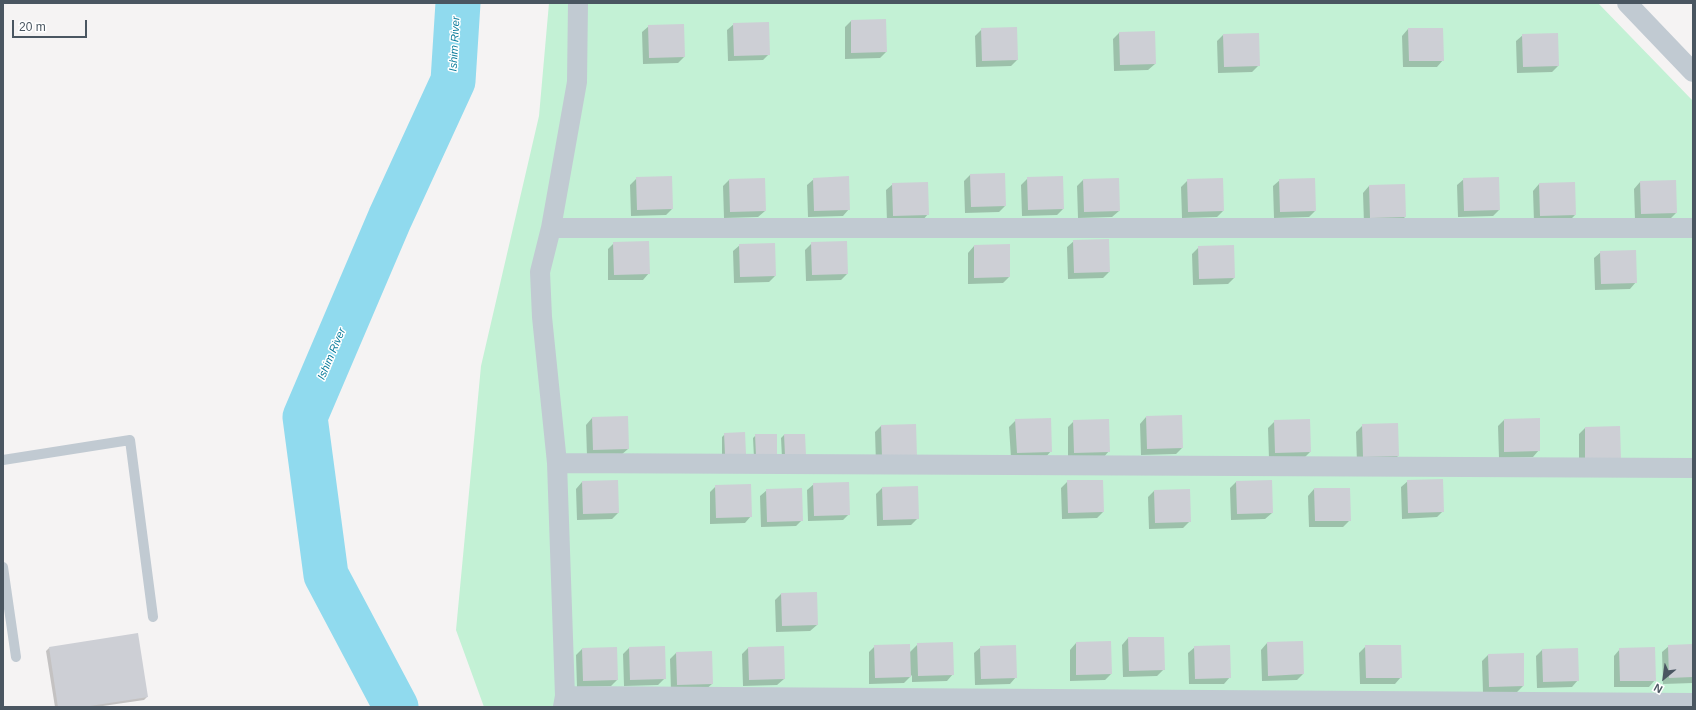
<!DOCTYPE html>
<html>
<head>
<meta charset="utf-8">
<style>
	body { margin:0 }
	#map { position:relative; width:1696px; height:710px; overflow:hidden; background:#f5f3f3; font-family:Helvetica,sans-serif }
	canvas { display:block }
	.frame { position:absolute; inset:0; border:4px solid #4a5661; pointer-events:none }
	.north { position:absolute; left:1644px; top:658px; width:40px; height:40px; -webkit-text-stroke:3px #fff; paint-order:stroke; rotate:209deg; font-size:11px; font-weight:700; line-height:16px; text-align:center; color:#4a5661 }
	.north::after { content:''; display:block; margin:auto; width:14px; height:18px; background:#4a5661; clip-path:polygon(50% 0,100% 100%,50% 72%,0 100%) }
	.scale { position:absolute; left:12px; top:20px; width:75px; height:18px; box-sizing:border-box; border:2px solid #4a5661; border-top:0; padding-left:5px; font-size:12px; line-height:14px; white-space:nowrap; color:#4a5661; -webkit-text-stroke:3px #fff; paint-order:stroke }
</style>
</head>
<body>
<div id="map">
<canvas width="1696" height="710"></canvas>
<div class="frame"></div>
<div class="north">N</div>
<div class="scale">20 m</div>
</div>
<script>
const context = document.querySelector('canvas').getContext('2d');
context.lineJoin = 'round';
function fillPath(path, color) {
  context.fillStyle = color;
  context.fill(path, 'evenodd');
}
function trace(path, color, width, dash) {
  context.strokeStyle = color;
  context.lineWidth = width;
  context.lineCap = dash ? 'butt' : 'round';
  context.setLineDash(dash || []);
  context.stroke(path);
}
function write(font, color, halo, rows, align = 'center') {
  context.font = font + ' Helvetica,sans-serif';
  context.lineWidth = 3;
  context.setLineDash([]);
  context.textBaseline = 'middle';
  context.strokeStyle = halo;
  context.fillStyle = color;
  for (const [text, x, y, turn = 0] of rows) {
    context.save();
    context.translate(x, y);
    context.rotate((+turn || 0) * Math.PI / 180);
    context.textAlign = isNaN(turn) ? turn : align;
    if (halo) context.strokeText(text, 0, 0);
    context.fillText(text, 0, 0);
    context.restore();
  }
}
fillPath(new Path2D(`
	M 549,3 L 1598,3 L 1693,101 L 1693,707 L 484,707 L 456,630 L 481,366 L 539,116 Z`), '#c3f1d5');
fillPath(new Path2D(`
	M 851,21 L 886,52 L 880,58 L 845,59 L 845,27 Z
	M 734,24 L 769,54 L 763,60 L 728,61 L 727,30 Z
	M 649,26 L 684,57 L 678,63 L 643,64 L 642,32 Z
	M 982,29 L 1017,60 L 1011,66 L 976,67 L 975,36 Z
	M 1408,29 L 1443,60 L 1437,67 L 1403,67 L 1402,36 Z
	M 1119,33 L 1155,64 L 1148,70 L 1114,71 L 1113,39 Z
	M 1223,35 L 1259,65 L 1252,72 L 1218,73 L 1217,41 Z
	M 1523,35 L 1558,66 L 1552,72 L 1517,73 L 1516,41 Z
	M 1004,174 L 1005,206 L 999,212 L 965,213 L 964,181 L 970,175 Z
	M 637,178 L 672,209 L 666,215 L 631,216 L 630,185 Z
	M 1028,178 L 1063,209 L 1057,215 L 1022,216 L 1021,185 Z
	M 814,179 L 849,209 L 843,216 L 808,217 L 807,185 Z
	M 1464,179 L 1499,210 L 1493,216 L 1458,217 L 1457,185 Z
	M 729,180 L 765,211 L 758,217 L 724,218 L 723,186 Z
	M 1083,180 L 1119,211 L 1112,217 L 1078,218 L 1077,186 Z
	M 1188,180 L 1223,211 L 1217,217 L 1182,218 L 1181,187 Z
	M 1280,180 L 1315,211 L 1309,217 L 1274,218 L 1273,186 Z
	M 1640,182 L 1676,213 L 1670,219 L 1635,220 L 1634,189 Z
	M 893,184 L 928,214 L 922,221 L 887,222 L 886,190 Z
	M 1539,184 L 1575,215 L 1569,221 L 1534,222 L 1533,191 Z
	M 1369,186 L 1405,217 L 1399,223 L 1364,224 L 1363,193 Z
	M 1074,241 L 1109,272 L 1103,278 L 1068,279 L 1067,247 Z
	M 614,243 L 649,273 L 643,280 L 608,280 L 608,249 Z
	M 812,243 L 847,274 L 841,280 L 806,281 L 805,250 Z
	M 740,245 L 775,276 L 769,282 L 734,283 L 733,251 Z
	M 1009,245 L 1009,277 L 1003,283 L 968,284 L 968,253 L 974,246 Z
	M 1199,247 L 1234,278 L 1228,284 L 1193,285 L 1192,254 Z
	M 1601,252 L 1636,282 L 1630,289 L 1595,290 L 1594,258 Z
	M 627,417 L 628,449 L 621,455 L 587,456 L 586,425 L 592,418 Z
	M 1146,417 L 1182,448 L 1176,454 L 1141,455 L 1140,424 Z
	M 1539,419 L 1539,450 L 1533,457 L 1499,458 L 1498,426 L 1504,420 Z
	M 1016,420 L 1051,451 L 1045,458 L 1011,458 L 1009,427 Z
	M 1074,421 L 1109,451 L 1103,458 L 1068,459 L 1068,427 Z
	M 1275,421 L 1310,452 L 1304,458 L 1269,459 L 1268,428 Z
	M 915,425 L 876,464 L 875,432 L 881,426 Z
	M 1363,425 L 1398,456 L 1392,462 L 1357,463 L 1356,432 Z
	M 1619,427 L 1579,466 L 1579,434 L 1585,428 Z
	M 725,434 L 745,454 L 722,457 L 722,437 Z
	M 756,435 L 776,435 L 754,458 L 753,438 Z
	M 784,435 L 804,435 L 782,458 L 781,438 Z
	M 1068,481 L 1102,481 L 1103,512 L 1097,518 L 1062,519 L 1061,488 Z
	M 1408,481 L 1443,511 L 1437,517 L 1402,519 L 1401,487 Z
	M 582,482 L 618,513 L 612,519 L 577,520 L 576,489 Z
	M 1236,482 L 1272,513 L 1265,519 L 1231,520 L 1230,488 Z
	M 814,484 L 849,514 L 843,520 L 808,521 L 807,490 Z
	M 716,486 L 751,516 L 745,523 L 710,524 L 710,492 Z
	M 882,488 L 917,519 L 911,525 L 877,526 L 876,494 Z
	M 1314,489 L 1350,520 L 1343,527 L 1309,527 L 1308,496 Z
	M 767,490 L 802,520 L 796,526 L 761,527 L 760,496 Z
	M 1154,491 L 1190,521 L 1183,528 L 1149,529 L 1148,497 Z
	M 781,594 L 817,625 L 810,631 L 776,632 L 775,600 Z
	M 1128,638 L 1164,669 L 1157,676 L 1123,677 L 1122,645 Z
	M 1111,642 L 1111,674 L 1105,680 L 1070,681 L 1070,650 L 1076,643 Z
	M 1267,643 L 1303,674 L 1297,680 L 1262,681 L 1261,650 Z
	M 918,644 L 953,674 L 947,681 L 912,682 L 912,675 L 904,683 L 869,684 L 869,652 L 875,646 L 910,652 Z
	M 1693,645 L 1693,683 L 1663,684 L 1662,652 L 1669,646 Z
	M 1366,646 L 1401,677 L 1395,684 L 1360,684 L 1359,653 Z
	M 981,647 L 1016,677 L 1010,684 L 975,685 L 974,653 Z
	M 1195,647 L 1230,677 L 1224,684 L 1189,684 L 1188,653 Z
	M 49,648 L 147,697 L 144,700 L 96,707 L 55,707 L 46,651 Z
	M 616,648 L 617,680 L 611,686 L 577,687 L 576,655 L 582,649 Z
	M 629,648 L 665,678 L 658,685 L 624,686 L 623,654 Z
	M 748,648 L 784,679 L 777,685 L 743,686 L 742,654 Z
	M 1620,649 L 1655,680 L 1649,687 L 1614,687 L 1614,656 Z
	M 1542,650 L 1578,680 L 1572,687 L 1537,688 L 1536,656 Z
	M 676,653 L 712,684 L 705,690 L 671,691 L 670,659 Z
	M 1523,654 L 1523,686 L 1517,692 L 1483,693 L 1482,661 L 1488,655 Z`), '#0003');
trace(new Path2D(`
	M 396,707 L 326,575 L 305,417 L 390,218 L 453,81 L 458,3`), '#90daee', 45);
fillPath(new Path2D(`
	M 886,19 L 887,52 L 851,53 L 851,20 Z
	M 769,22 L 770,55 L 734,56 L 733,23 Z
	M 684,24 L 685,57 L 649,58 L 648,25 Z
	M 1017,27 L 1018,60 L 982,61 L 981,28 Z
	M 1408,28 L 1443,28 L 1444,61 L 1409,61 Z
	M 1155,31 L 1156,64 L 1120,65 L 1119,32 Z
	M 1259,33 L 1260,66 L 1224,67 L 1223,34 Z
	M 1558,33 L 1559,66 L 1523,67 L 1522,34 Z
	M 1005,173 L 1006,206 L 971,207 L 970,174 Z
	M 672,176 L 673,209 L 637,210 L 636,177 Z
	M 849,176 L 850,210 L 814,211 L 813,178 Z
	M 1063,176 L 1064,209 L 1028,210 L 1027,177 Z
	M 1499,177 L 1500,210 L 1464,211 L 1463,178 Z
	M 765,178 L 766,211 L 730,212 L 729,179 Z
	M 1119,178 L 1120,211 L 1084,212 L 1083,179 Z
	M 1223,178 L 1224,211 L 1188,212 L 1187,179 Z
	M 1315,178 L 1316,211 L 1280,212 L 1279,179 Z
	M 1676,180 L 1677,213 L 1641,214 L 1640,181 Z
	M 928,182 L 929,215 L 893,216 L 892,183 Z
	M 1575,182 L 1576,215 L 1540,216 L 1539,183 Z
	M 1405,184 L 1406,217 L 1370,218 L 1369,185 Z
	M 1109,239 L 1110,272 L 1074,273 L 1073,240 Z
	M 649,241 L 650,274 L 614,275 L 613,242 Z
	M 847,241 L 848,274 L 812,275 L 811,242 Z
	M 775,243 L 776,276 L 740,277 L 739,244 Z
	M 1010,244 L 1010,277 L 974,278 L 974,245 Z
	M 1234,245 L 1235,278 L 1199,279 L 1198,246 Z
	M 1636,250 L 1637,283 L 1601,284 L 1600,251 Z
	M 1182,415 L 1183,448 L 1147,449 L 1146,416 Z
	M 628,416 L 629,449 L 593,450 L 592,417 Z
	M 1051,418 L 1052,452 L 1017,453 L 1015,419 Z
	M 1540,418 L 1540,451 L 1504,452 L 1504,419 Z
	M 1109,419 L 1110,452 L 1074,453 L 1073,420 Z
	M 1310,419 L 1311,452 L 1275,453 L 1274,420 Z
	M 1398,423 L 1399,456 L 1363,457 L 1362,424 Z
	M 916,424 L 917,457 L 882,458 L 881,425 Z
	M 1620,426 L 1621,459 L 1585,460 L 1585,427 Z
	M 745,432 L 746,454 L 725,455 L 724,433 Z
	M 755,434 L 777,434 L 777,455 L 756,456 Z
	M 784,434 L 805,434 L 806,455 L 785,456 Z
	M 1443,479 L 1444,512 L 1408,513 L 1407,480 Z
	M 618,480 L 619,513 L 583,514 L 582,481 Z
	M 1067,480 L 1103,480 L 1104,512 L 1068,513 Z
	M 1272,480 L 1273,513 L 1237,514 L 1236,481 Z
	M 849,482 L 850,515 L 814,516 L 813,483 Z
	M 751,484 L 752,517 L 716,518 L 715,485 Z
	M 918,486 L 919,519 L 883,520 L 882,487 Z
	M 802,488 L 803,521 L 767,522 L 766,489 Z
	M 1314,488 L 1350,488 L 1351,521 L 1315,521 Z
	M 1190,489 L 1191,522 L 1155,523 L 1154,490 Z
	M 817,592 L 818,625 L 782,626 L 781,593 Z
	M 138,633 L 148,697 L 83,707 L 58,707 L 49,647 Z
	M 1128,637 L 1164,637 L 1165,670 L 1129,671 Z
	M 1111,641 L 1112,674 L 1076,675 L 1076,642 Z
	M 1303,641 L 1304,674 L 1268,676 L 1267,642 Z
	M 953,642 L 954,675 L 918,676 L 917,643 Z
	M 910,644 L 911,677 L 875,678 L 874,645 Z
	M 1693,644 L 1693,677 L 1669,678 L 1668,645 Z
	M 1016,645 L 1017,678 L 981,679 L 980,646 Z
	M 1230,645 L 1231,678 L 1195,679 L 1194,646 Z
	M 1365,645 L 1401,645 L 1402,678 L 1366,678 Z
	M 665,646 L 666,679 L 630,680 L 629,647 Z
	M 784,646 L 785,679 L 749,680 L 748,647 Z
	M 617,647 L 618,680 L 583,681 L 582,648 Z
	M 1655,647 L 1656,681 L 1620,681 L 1619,648 Z
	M 1578,648 L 1579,681 L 1543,682 L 1542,649 Z
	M 712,651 L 713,684 L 677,685 L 676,652 Z
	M 1524,653 L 1524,686 L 1489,687 L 1488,654 Z`), '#cdcfd5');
trace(new Path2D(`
	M 3,460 L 130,440 L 153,617
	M 3,567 L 16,657`), '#c1cad2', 10);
trace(new Path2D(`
	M 1627,3 L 1693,72
	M 551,228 L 1693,228
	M 557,463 L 1693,468
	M 565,696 L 1693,703
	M 563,707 L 565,696 L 557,463 L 542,317 L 540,272 L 551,228 L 577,82 L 578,3`), '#c1cad2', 20);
write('italic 11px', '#0c7c9b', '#fff', [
	["Ishim River",455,44,-87],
	["Ishim River",332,354,-67]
]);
</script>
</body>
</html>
